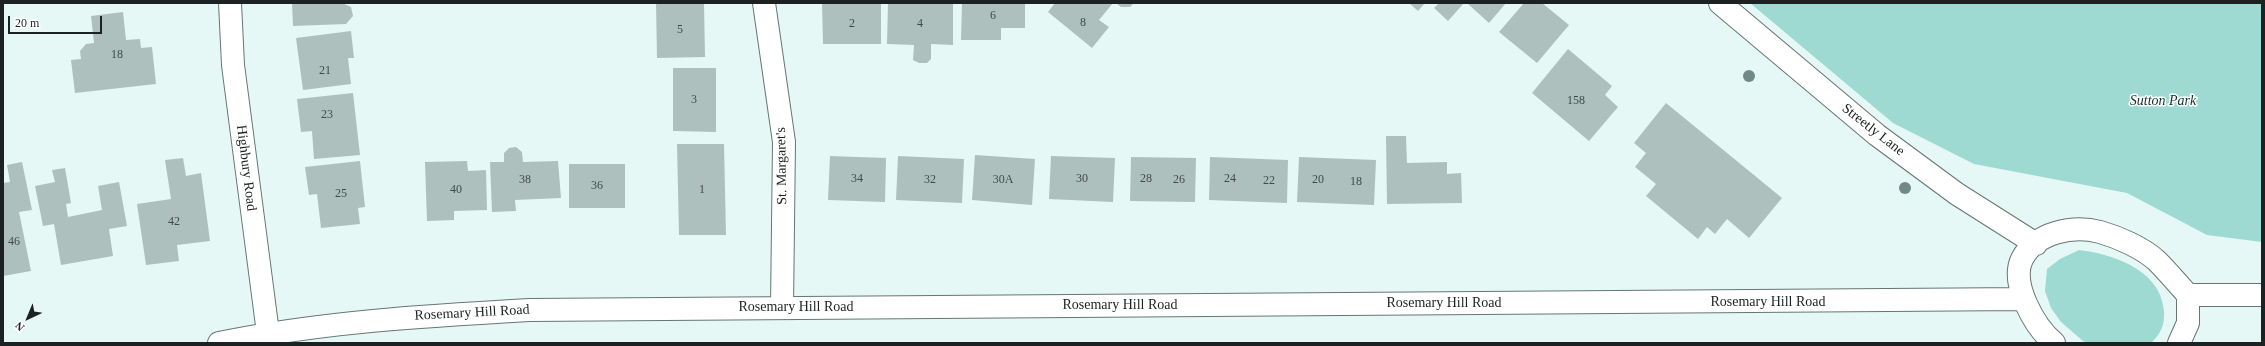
<!DOCTYPE html>
<html>
<head>
<meta charset="utf-8">
<style>
	body { margin:0 }
	#map { position:relative; width:2265px; height:346px; overflow:hidden; background:#e5f8f6; font-family:Georgia,serif }
	canvas { display:block }
	.frame { position:absolute; inset:0; border:4px solid #1b2221; pointer-events:none }
	.north { position:absolute; left:8px; top:298px; width:40px; height:40px; -webkit-text-stroke:3px #fff; paint-order:stroke; rotate:224deg; font-size:11px; font-weight:700; line-height:16px; text-align:center; color:#1b2221 }
	.north::after { content:''; display:block; margin:auto; width:14px; height:18px; background:#1b2221; clip-path:polygon(50% 0,100% 100%,50% 72%,0 100%) }
	.scale { position:absolute; left:8px; top:16px; width:94px; height:18px; box-sizing:border-box; border:2px solid #1b2221; border-top:0; padding-left:5px; font-size:12px; line-height:14px; white-space:nowrap; color:#1b2221; -webkit-text-stroke:3px #fff; paint-order:stroke }
</style>
</head>
<body>
<div id="map">
<canvas width="2265" height="346"></canvas>
<div class="frame"></div>
<div class="north">N</div>
<div class="scale">20 m</div>
</div>
<script>
const context = document.querySelector('canvas').getContext('2d');
context.lineJoin = 'round';
function fillPath(path, color) {
  context.fillStyle = color;
  context.fill(path, 'evenodd');
}
function trace(path, color, width, dash) {
  context.strokeStyle = color;
  context.lineWidth = width;
  context.lineCap = dash ? 'butt' : 'round';
  context.setLineDash(dash || []);
  context.stroke(path);
}
function write(font, color, halo, rows, align = 'center') {
  context.font = font + ' Georgia,serif';
  context.lineWidth = 3;
  context.setLineDash([]);
  context.textBaseline = 'middle';
  context.strokeStyle = halo;
  context.fillStyle = color;
  for (const [text, x, y, turn = 0] of rows) {
    context.save();
    context.translate(x, y);
    context.rotate((+turn || 0) * Math.PI / 180);
    context.textAlign = isNaN(turn) ? turn : align;
    if (halo) context.strokeText(text, 0, 0);
    context.fillText(text, 0, 0);
    context.restore();
  }
}
fillPath(new Path2D(`
	M 1750,3 L 2262,3 L 2262,242 L 2207,235 L 2127,193 L 1974,164 L 1893,123 Z
	M 2079,250 C 2113,254 2161,270 2164,311 C 2165,324 2161,334 2151,343 L 2088,343 L 2083,341 L 2061,322 L 2051,308 L 2045,291 L 2047,269 L 2060,259 Z`), '#9ed9d2');
fillPath(new Path2D(`
	M 292,3 L 342,3 L 351,7 L 353,16 L 346,24 L 293,26 Z
	M 656,3 L 704,3 L 705,57 L 657,58 Z
	M 822,3 L 881,3 L 881,44 L 823,44 Z
	M 888,3 L 953,3 L 953,45 L 931,44 L 931,59 L 927,63 L 919,63 L 913,60 L 914,45 L 887,44 Z
	M 962,3 L 1025,3 L 1025,28 L 1001,28 L 1001,40 L 961,40 Z
	M 1055,3 L 1113,3 L 1099,20 L 1109,27 L 1092,48 L 1048,12 Z
	M 1116,3 L 1134,3 L 1130,7 L 1121,7 Z
	M 1409,3 L 1425,3 L 1418,11 Z
	M 1439,3 L 1464,3 L 1448,21 L 1434,8 Z
	M 1467,3 L 1506,3 L 1489,23 Z
	M 1524,3 L 1542,3 L 1569,25 L 1537,63 L 1499,32 Z
	M 123,12 L 126,40 L 140,39 L 141,48 L 152,47 L 156,84 L 75,93 L 71,60 L 81,59 L 80,51 L 86,44 L 94,43 L 91,16 Z
	M 351,31 L 354,58 L 348,58 L 351,84 L 303,90 L 296,38 Z
	M 1568,49 L 1612,86 L 1605,95 L 1618,107 L 1589,141 L 1532,93 Z
	M 673,68 L 716,68 L 716,132 L 673,131 Z
	M 353,93 L 360,155 L 314,159 L 312,131 L 301,132 L 297,99 Z
	M 1666,103 L 1782,198 L 1749,238 L 1727,219 L 1715,234 L 1707,227 L 1698,239 L 1646,196 L 1656,184 L 1635,167 L 1646,153 L 1634,143 Z
	M 1386,136 L 1406,136 L 1407,163 L 1447,162 L 1447,174 L 1461,173 L 1462,203 L 1387,204 Z
	M 677,144 L 724,144 L 726,235 L 679,235 Z
	M 516,147 L 522,152 L 523,162 L 558,161 L 561,198 L 515,200 L 516,211 L 492,212 L 490,162 L 504,162 L 504,153 L 509,148 Z
	M 975,155 L 1035,159 L 1032,205 L 972,200 Z
	M 830,156 L 886,158 L 885,202 L 828,200 Z
	M 898,156 L 964,159 L 962,203 L 896,200 Z
	M 1051,156 L 1115,158 L 1113,202 L 1049,199 Z
	M 1131,157 L 1196,158 L 1195,202 L 1130,201 Z
	M 1210,157 L 1288,160 L 1287,203 L 1209,200 Z
	M 1299,157 L 1376,160 L 1374,205 L 1297,202 Z
	M 183,158 L 186,176 L 201,173 L 210,241 L 177,245 L 179,261 L 146,265 L 137,204 L 171,199 L 165,160 Z
	M 360,161 L 365,207 L 358,208 L 360,224 L 321,228 L 317,194 L 309,195 L 305,167 Z
	M 467,161 L 468,171 L 486,170 L 487,210 L 454,211 L 454,220 L 427,221 L 425,162 Z
	M 22,162 L 32,210 L 19,212 L 31,271 L 3,276 L 3,183 L 10,182 L 7,165 Z
	M 569,164 L 625,164 L 625,208 L 569,208 Z
	M 65,168 L 71,203 L 66,204 L 68,217 L 102,210 L 98,186 L 119,182 L 127,226 L 109,229 L 113,256 L 61,265 L 54,224 L 43,226 L 35,186 L 55,182 L 52,170 Z`), '#aec0be');
const minor = new Path2D(`
	M 230,3 L 233,65 L 268,333
	M 764,3 L 784,142 L 782,307`);
const major = new Path2D(`
	M 1720,3 L 1877,135 L 1957,194 L 2036,244
	M 2188,295 L 2262,295
	M 219,343 C 322,322 424,316 529,310 L 2023,299
	M 2054,343 C 2035,327 2010,284 2022,259 C 2036,232 2073,225 2100,232 C 2118,237 2143,248 2157,261 C 2168,272 2178,284 2188,295 L 2188,323 L 2179,343`);
trace(minor, '#667674', 24);
trace(major, '#667674', 24);
trace(minor, '#fff', 22);
trace(major, '#fff', 22);
context.fillStyle = '#708a87';
for (const [x, y] of [
	[1749,76],
	[1905,188]
]) {
  context.beginPath();
  context.arc(x, y, 6, 0, 2 * Math.PI);
  context.fill();
}
write('12px', '#404a48', null, [
	["6",993,16],
	["8",1083,23],
	["2",852,24],
	["4",920,24],
	["5",680,30],
	["18",117,55],
	["21",325,71],
	["3",694,100],
	["158",1576,101],
	["23",327,115],
	["34",857,179],
	["30",1082,179],
	["28",1146,179],
	["24",1230,179],
	["38",525,180],
	["32",930,180],
	["30A",1003,180],
	["26",1179,180],
	["20",1318,180],
	["22",1269,181],
	["18",1356,182],
	["36",597,186],
	["40",456,190],
	["1",702,190],
	["25",341,194],
	["42",174,222],
	["46",14,242]
]);
write('italic 14px', '#10302d', '#fff', [
	["Sutton Park",2163,101]
]);
write('14px', '#1b2221', '#fff', [
	["Streetly Lane",1873,130,38],
	["St. Margaret's",782,166,-91],
	["Highbury Road",246,168,83],
	["Rosemary Hill Road",1768,302],
	["Rosemary Hill Road",1444,303],
	["Rosemary Hill Road",1120,305],
	["Rosemary Hill Road",796,307],
	["Rosemary Hill Road",472,313,-3]
]);
</script>
</body>
</html>
